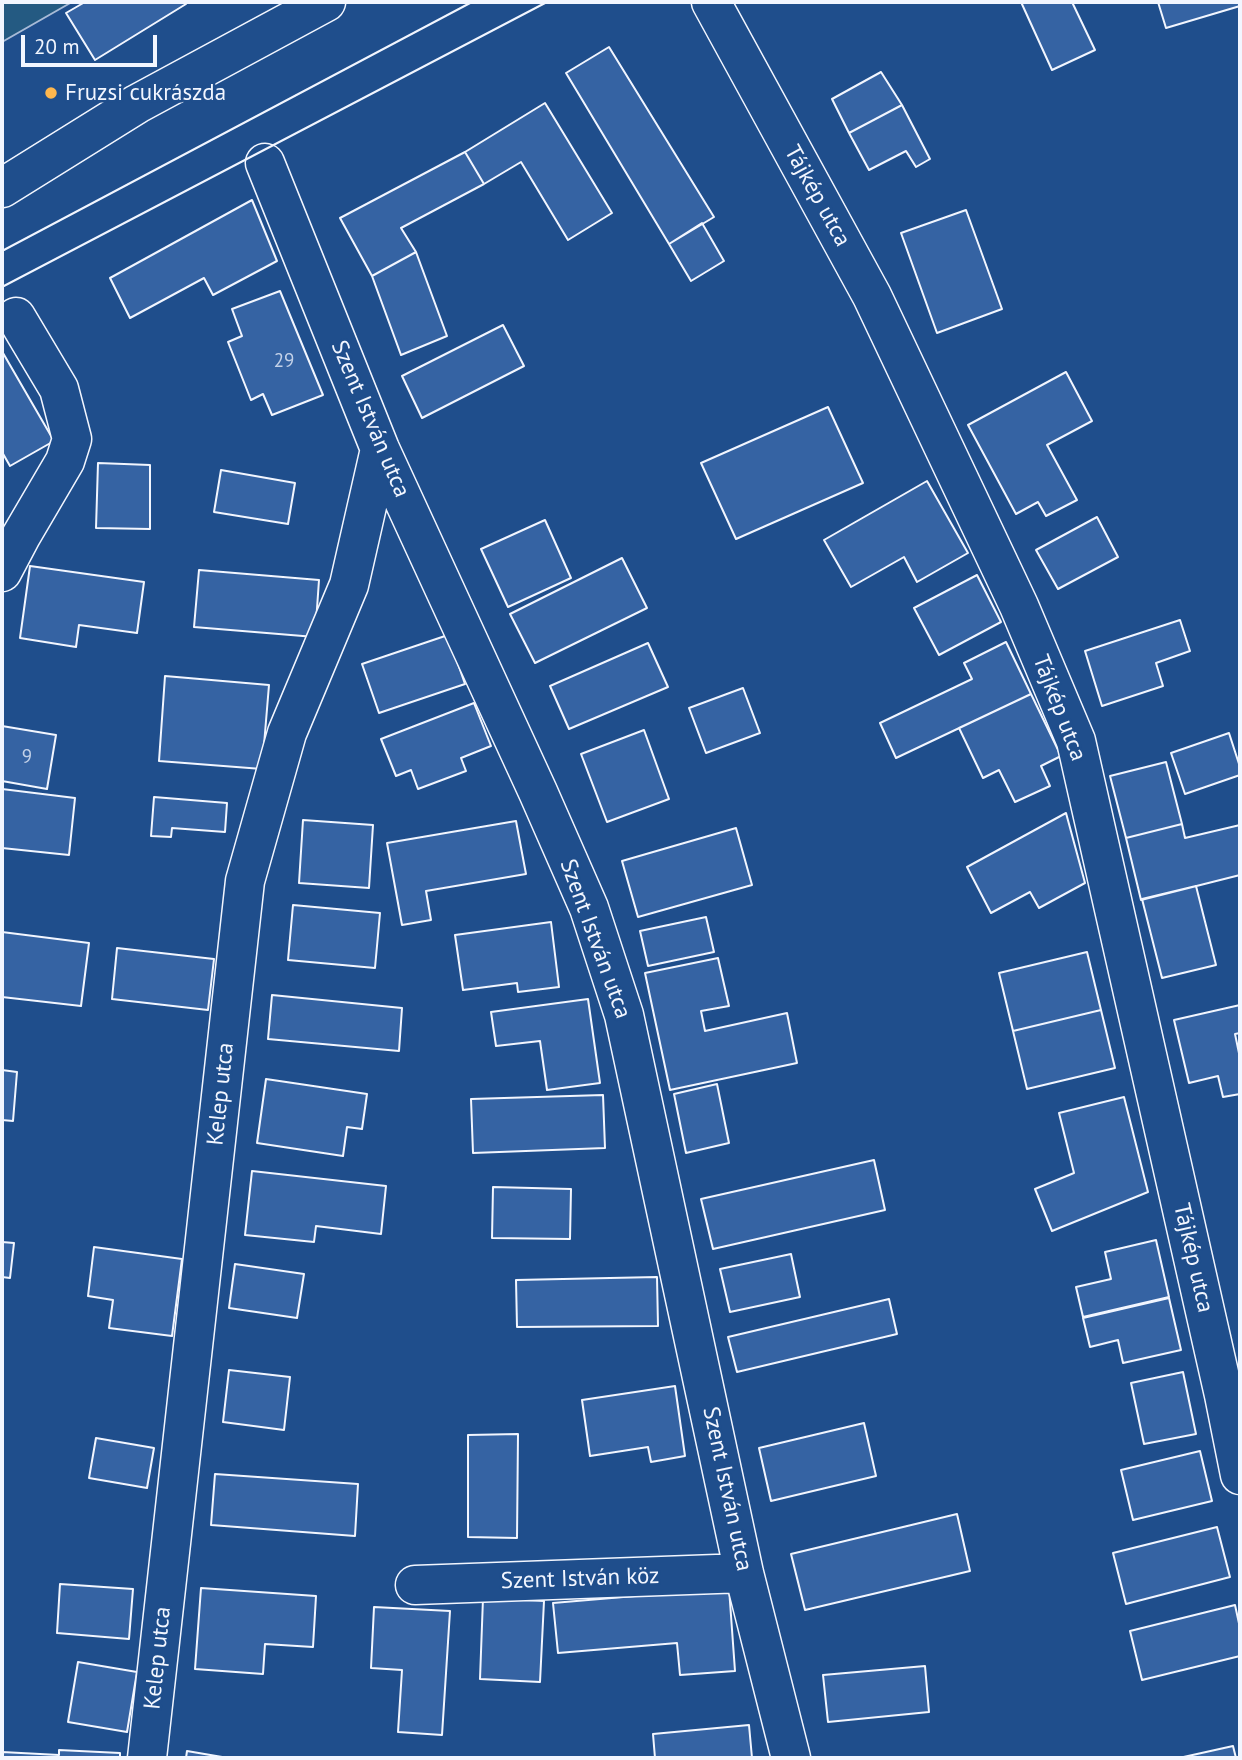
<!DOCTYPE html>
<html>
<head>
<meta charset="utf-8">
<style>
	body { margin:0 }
	#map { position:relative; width:1242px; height:1760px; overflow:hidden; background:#1f4e8c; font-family:"PT Sans",sans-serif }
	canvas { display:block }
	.frame { position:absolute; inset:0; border:4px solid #f2f6ff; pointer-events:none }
	.scale { position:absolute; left:21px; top:35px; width:136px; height:32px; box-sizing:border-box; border:4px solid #f2f6ff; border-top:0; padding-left:9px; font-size:21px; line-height:24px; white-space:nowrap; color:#f2f6ff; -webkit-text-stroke:5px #1f4e8c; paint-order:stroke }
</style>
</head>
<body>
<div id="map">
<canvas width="1242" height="1760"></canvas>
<div class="frame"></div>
<div class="scale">20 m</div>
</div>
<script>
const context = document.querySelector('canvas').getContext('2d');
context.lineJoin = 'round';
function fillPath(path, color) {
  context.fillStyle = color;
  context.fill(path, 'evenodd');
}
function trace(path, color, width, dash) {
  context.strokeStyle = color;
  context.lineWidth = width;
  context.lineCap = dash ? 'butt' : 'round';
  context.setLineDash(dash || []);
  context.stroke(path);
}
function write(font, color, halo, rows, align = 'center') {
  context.font = font + ' "PT Sans",sans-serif';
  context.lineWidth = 5;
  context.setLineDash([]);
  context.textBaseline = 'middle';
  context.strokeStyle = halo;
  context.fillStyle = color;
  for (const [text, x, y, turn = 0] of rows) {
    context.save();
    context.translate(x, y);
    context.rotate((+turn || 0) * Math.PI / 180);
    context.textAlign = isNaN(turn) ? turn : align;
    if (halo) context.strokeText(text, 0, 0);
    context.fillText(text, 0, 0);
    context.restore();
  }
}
const green = new Path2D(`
	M 2,2 L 72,2 L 2,42 Z`);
fillPath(green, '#245a82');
trace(green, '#a8bbd7', 2);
const building = new Path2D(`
	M 85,2 L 185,2 L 186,4 L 95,60 L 66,13 Z
	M 1021,2 L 1072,2 L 1095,50 L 1052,70 Z
	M 1158,2 L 1240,2 L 1240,6 L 1166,28 Z
	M 609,47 L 714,217 L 669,244 L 566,73 Z
	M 881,72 L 902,105 L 849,133 L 832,99 Z
	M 545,103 L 612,213 L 568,240 L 521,162 L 484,184 L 465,152 Z
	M 902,105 L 930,159 L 916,167 L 906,151 L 869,170 L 849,133 Z
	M 465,152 L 484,184 L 401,228 L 416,252 L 372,276 L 340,218 Z
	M 252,200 L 277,261 L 213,295 L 204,278 L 130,318 L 110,278 Z
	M 966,210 L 1002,309 L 937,333 L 901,233 Z
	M 702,223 L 724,261 L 691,281 L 669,244 Z
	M 416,252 L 447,336 L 401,355 L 372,276 Z
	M 280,291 L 323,395 L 272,415 L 263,394 L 251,400 L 228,342 L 242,336 L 232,309 Z
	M 503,325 L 524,366 L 422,418 L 402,376 Z
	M 3,353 L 54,441 L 10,466 L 2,452 L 2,354 Z
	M 1066,372 L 1092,421 L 1047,445 L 1077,500 L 1046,516 L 1038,502 L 1016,514 L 968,425 Z
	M 828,407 L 863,483 L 736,539 L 701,463 Z
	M 98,463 L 150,465 L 150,529 L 96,528 Z
	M 221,470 L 295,483 L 288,524 L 214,512 Z
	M 927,481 L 968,553 L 917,582 L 904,557 L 851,587 L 824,540 Z
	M 1097,517 L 1118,557 L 1058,589 L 1036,550 Z
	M 545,520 L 571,578 L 508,607 L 481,549 Z
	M 622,558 L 647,608 L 535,663 L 510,614 Z
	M 30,566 L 144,582 L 137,633 L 79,625 L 76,647 L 20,638 Z
	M 199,570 L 319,580 L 315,637 L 194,627 Z
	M 977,575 L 1001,622 L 939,655 L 914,608 Z
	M 1180,620 L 1190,651 L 1156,663 L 1163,686 L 1102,706 L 1085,651 Z
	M 448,635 L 465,684 L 379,713 L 362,664 Z
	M 1006,642 L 1031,694 L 896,758 L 880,723 L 972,679 L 964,663 Z
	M 648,643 L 668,687 L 569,729 L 550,686 Z
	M 165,676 L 269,685 L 262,769 L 159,761 Z
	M 743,688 L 760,733 L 706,753 L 689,708 Z
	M 1031,694 L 1061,756 L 1041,766 L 1050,786 L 1015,802 L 999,770 L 983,778 L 959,728 Z
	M 474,703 L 491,746 L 461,758 L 466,771 L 418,789 L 411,770 L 396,776 L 381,739 Z
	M 2,726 L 56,735 L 47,789 L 2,781 Z
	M 644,730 L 669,799 L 607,822 L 581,754 Z
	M 1229,733 L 1240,767 L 1240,775 L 1185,794 L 1171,753 Z
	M 1166,762 L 1182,824 L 1126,838 L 1110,776 Z
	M 2,789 L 75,798 L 69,855 L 2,848 Z
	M 154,797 L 227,803 L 225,832 L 172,828 L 171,837 L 151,836 Z
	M 1066,813 L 1085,883 L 1039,908 L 1030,892 L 991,913 L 967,867 Z
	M 303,820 L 373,825 L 369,888 L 299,883 Z
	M 516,821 L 526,874 L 426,891 L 431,920 L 402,925 L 387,843 Z
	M 1182,824 L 1185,838 L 1240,825 L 1240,875 L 1141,900 L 1126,838 Z
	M 736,828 L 752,885 L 638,917 L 622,861 Z
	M 1196,886 L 1216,965 L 1162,978 L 1142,899 Z
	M 293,905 L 380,913 L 375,968 L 288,960 Z
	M 706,917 L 714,952 L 648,966 L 640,931 Z
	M 551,922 L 559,987 L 518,992 L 517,983 L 463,990 L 455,935 Z
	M 2,932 L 89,943 L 81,1006 L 2,997 Z
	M 117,948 L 214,959 L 208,1010 L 112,999 Z
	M 1087,952 L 1101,1010 L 1013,1031 L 999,973 Z
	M 718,958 L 729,1006 L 701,1011 L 705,1031 L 787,1013 L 797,1063 L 670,1090 L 645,973 Z
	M 272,995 L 402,1008 L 399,1051 L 268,1039 Z
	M 588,999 L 600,1083 L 547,1090 L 540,1041 L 496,1046 L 491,1012 Z
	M 1240,1005 L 1240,1033 L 1235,1034 L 1240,1058 L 1240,1094 L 1223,1097 L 1218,1076 L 1189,1083 L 1174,1020 Z
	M 1101,1010 L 1115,1068 L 1027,1089 L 1013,1031 Z
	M 2,1070 L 17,1072 L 13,1121 L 2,1120 Z
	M 266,1079 L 367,1094 L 362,1129 L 347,1127 L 343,1156 L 257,1143 Z
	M 717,1084 L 729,1143 L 686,1153 L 674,1094 Z
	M 603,1095 L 605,1148 L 473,1153 L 471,1099 Z
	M 1124,1097 L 1148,1192 L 1052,1231 L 1035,1189 L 1074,1173 L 1059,1113 Z
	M 874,1160 L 885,1210 L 713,1249 L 701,1199 Z
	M 252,1171 L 386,1186 L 381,1234 L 316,1226 L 314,1242 L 245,1235 Z
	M 493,1187 L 571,1189 L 570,1239 L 492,1238 Z
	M 1156,1240 L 1169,1297 L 1083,1317 L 1076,1287 L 1111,1279 L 1105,1252 Z
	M 2,1242 L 14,1243 L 10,1278 L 2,1277 Z
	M 94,1247 L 182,1259 L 172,1336 L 109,1328 L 113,1300 L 88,1296 Z
	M 791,1254 L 800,1297 L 730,1312 L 720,1269 Z
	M 235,1264 L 304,1274 L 297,1318 L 229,1308 Z
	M 657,1277 L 658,1326 L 517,1327 L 516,1280 Z
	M 1169,1298 L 1181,1350 L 1123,1363 L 1118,1340 L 1090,1347 L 1083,1318 Z
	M 889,1299 L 897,1334 L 737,1372 L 728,1337 Z
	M 229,1370 L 290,1377 L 284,1430 L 223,1422 Z
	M 1183,1372 L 1196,1434 L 1144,1444 L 1131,1383 Z
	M 675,1386 L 685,1456 L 651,1462 L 648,1447 L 590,1456 L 582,1400 Z
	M 864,1423 L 876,1476 L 771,1501 L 759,1448 Z
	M 518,1434 L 517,1538 L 468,1537 L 468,1435 Z
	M 96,1438 L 154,1448 L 147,1488 L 89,1478 Z
	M 1200,1451 L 1212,1501 L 1133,1520 L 1121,1470 Z
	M 215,1474 L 358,1484 L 355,1536 L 211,1525 Z
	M 957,1514 L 970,1571 L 805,1610 L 791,1554 Z
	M 1217,1527 L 1230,1577 L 1126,1604 L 1113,1553 Z
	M 60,1584 L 133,1589 L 129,1639 L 57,1633 Z
	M 201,1588 L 316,1596 L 313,1647 L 265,1644 L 263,1674 L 195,1669 Z
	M 729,1588 L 735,1671 L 680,1675 L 677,1643 L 558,1653 L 553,1603 Z
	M 483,1598 L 544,1601 L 540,1682 L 480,1679 Z
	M 1235,1605 L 1240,1628 L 1240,1656 L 1142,1680 L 1130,1631 Z
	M 374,1607 L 450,1611 L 442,1735 L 398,1732 L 402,1670 L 371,1668 Z
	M 78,1662 L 137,1672 L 127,1732 L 68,1722 Z
	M 925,1666 L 929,1712 L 828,1722 L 823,1675 Z
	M 749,1725 L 752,1758 L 655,1758 L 653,1734 Z
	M 1233,1746 L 1236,1758 L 1179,1758 Z
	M 59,1750 L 120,1753 L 120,1758 L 2,1758 L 2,1752 L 59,1755 Z
	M 187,1751 L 228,1758 L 186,1758 Z`);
fillPath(building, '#3563a3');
trace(building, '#f2f6ff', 2);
const minor = new Path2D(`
	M 711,2 L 872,296 L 1019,606 L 1076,741 L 1224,1395 L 1240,1475
	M 265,163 L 380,449 L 538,792 L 589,908 L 624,1015 L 744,1573 L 791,1758
	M 2,572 L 21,536 L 65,461 L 72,439 L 59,389 L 16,317
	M 415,1585 L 744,1573
	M 147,1758 L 245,881 L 287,733 L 349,585 L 380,449`);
const major = new Path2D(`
	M 2,188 L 137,104 L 326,2`);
trace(minor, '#f2f6ff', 41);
trace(major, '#f2f6ff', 41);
trace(minor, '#1f4e8c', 38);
trace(major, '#1f4e8c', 38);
trace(new Path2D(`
	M 2,251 L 472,2
	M 2,287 L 547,2`), '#f2f6ff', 2);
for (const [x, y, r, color] of [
	[51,93,7,"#ffb74d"]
]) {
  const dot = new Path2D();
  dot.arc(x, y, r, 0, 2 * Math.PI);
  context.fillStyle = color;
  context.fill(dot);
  trace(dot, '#1f4e8c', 2.5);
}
write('19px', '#c3d1e8', null, [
	["29",284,362],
	["9",27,758]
]);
write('23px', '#f2f6ff', '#1f4e8c', [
	["Fruzsi cukrászda",65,93]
], 'left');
write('23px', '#f2f6ff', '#1f4e8c', [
	["Tájkép utca",817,196,61],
	["Szent István utca",370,419,67],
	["Tájkép utca",1059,708,69],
	["Szent István utca",595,939,70],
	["Kelep utca",221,1094,-84],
	["Tájkép utca",1193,1258,77],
	["Szent István utca",727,1489,78],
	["Szent István köz",580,1579,-2],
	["Kelep utca",158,1658,-84]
]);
</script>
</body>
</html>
